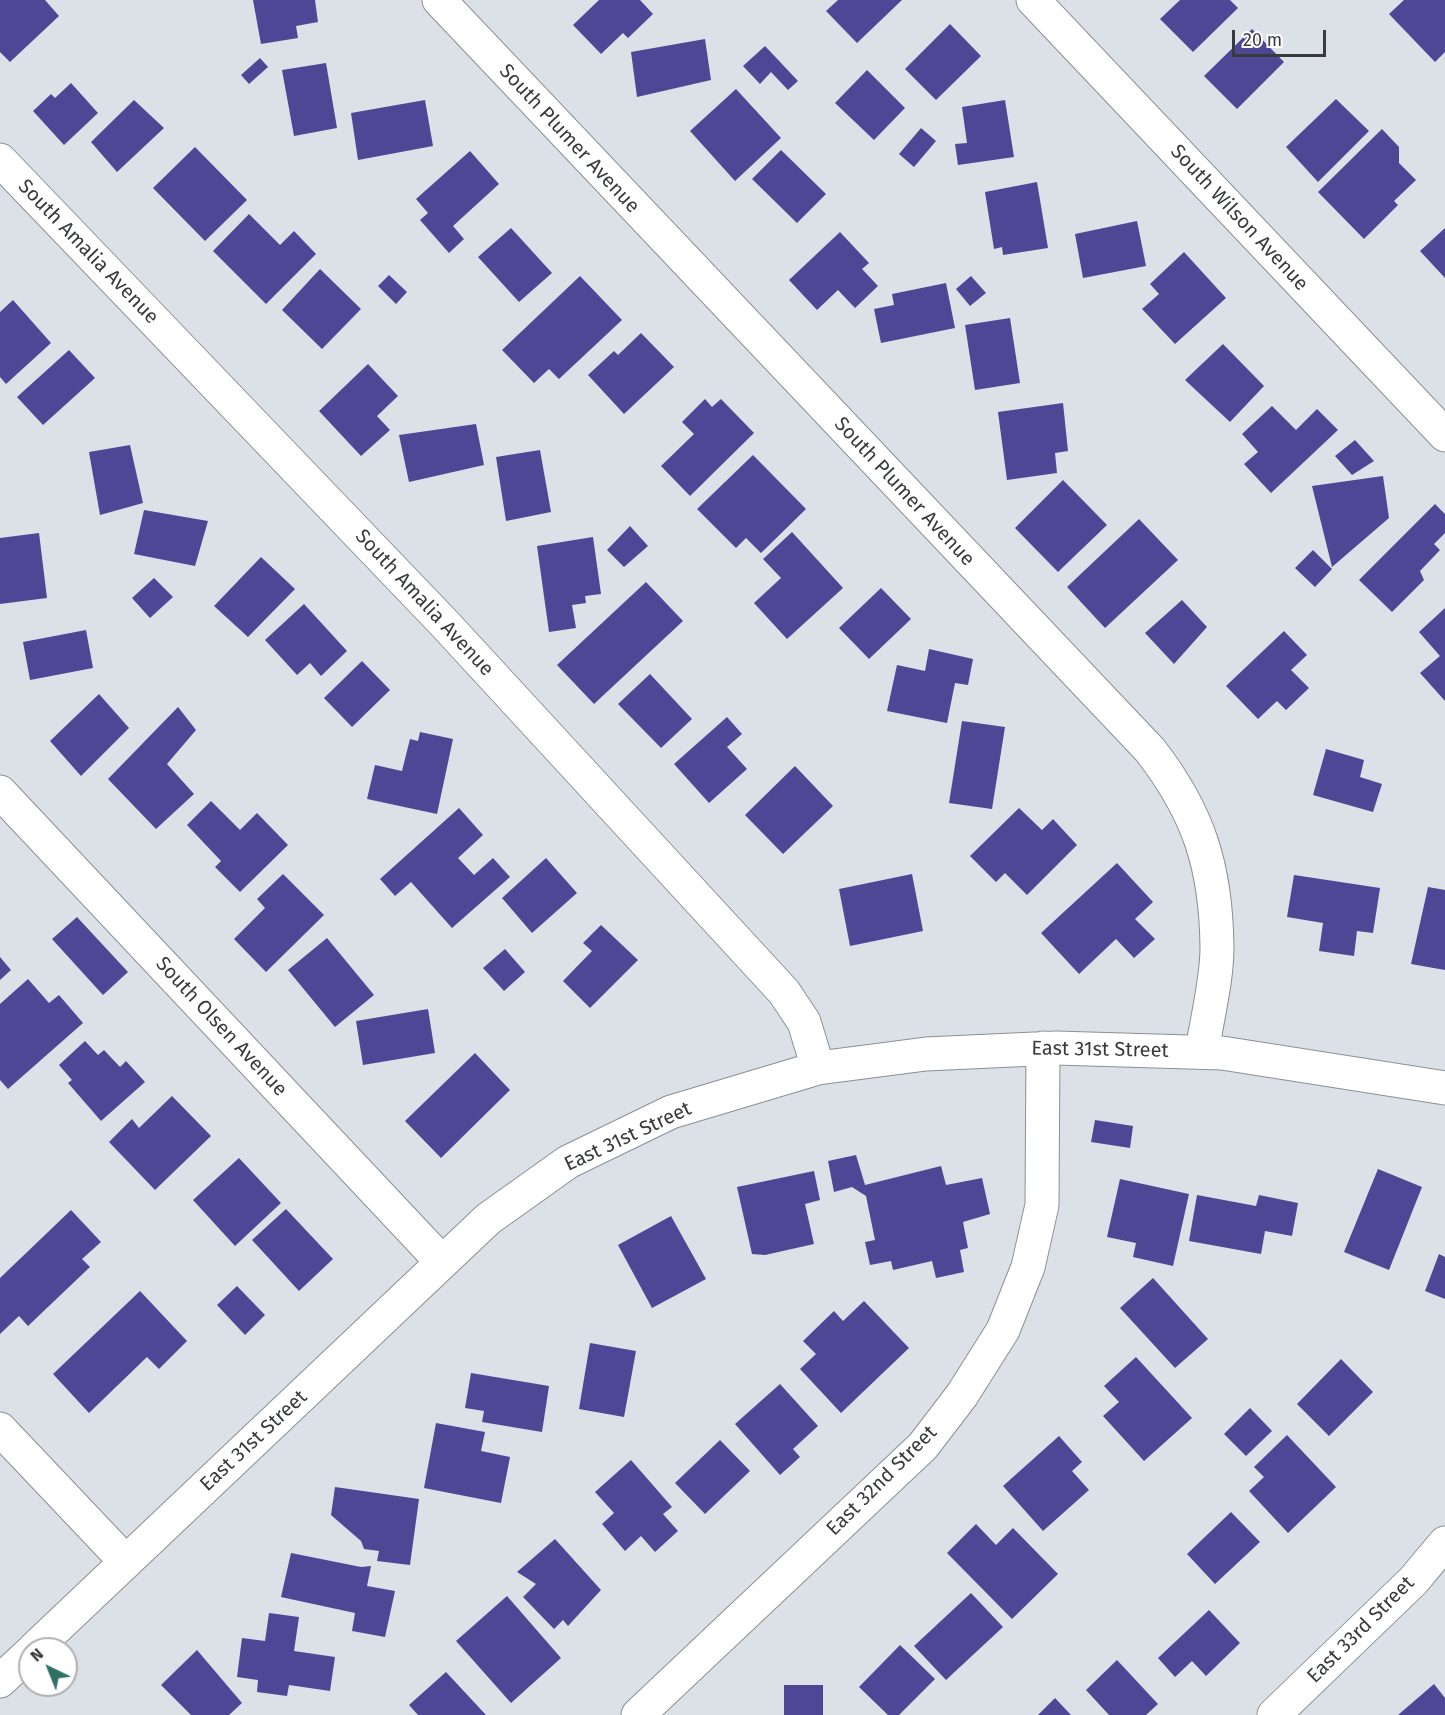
<!DOCTYPE html>
<html>
<head>
<meta charset="utf-8">
<style>
	body { margin:0 }
	#map { position:relative; width:1445px; height:1715px; overflow:hidden; background:#dbe1e7; font-family:"Fira Sans",sans-serif }
	canvas { display:block }
	.north { position:absolute; left:18px; top:1637px; width:60px; height:60px; box-sizing:border-box; background:#fff; border:2px solid #afb0b1; border-radius:50%; rotate:317deg; font-size:16px; font-weight:700; line-height:24px; text-align:center; color:#383a3d }
	.north::after { content:''; display:block; margin:auto; width:21px; height:27px; background:#2f7264; clip-path:polygon(50% 0,100% 100%,50% 72%,0 100%) }
	.scale { position:absolute; left:1232px; top:30px; width:94px; height:27px; box-sizing:border-box; border:3px solid #383a3d; border-top:0; padding-left:8px; font-size:18px; line-height:21px; white-space:nowrap; color:#383a3d; -webkit-text-stroke:4px #fff; paint-order:stroke }
</style>
</head>
<body>
<div id="map">
<canvas width="1445" height="1715"></canvas>
<div class="north">N</div>
<div class="scale">20 m</div>
</div>
<script>
const context = document.querySelector('canvas').getContext('2d');
context.lineJoin = 'round';
function fillPath(path, color) {
  context.fillStyle = color;
  context.fill(path, 'evenodd');
}
function trace(path, color, width, dash) {
  context.strokeStyle = color;
  context.lineWidth = width;
  context.lineCap = dash ? 'butt' : 'round';
  context.setLineDash(dash || []);
  context.stroke(path);
}
function write(font, color, halo, rows, align = 'center') {
  context.font = font + ' "Fira Sans",sans-serif';
  context.lineWidth = 6;
  context.setLineDash([]);
  context.textBaseline = 'middle';
  context.strokeStyle = halo;
  context.fillStyle = color;
  for (const [text, x, y, turn = 0] of rows) {
    context.save();
    context.translate(x, y);
    context.rotate((+turn || 0) * Math.PI / 180);
    context.textAlign = isNaN(turn) ? turn : align;
    if (halo) context.strokeText(text, 0, 0);
    context.fillText(text, 0, 0);
    context.restore();
  }
}
fillPath(new Path2D(`
	M 0,0 L 45,0 L 59,16 L 10,62 L 0,52 Z
	M 253,0 L 315,0 L 318,22 L 296,26 L 298,38 L 261,44 Z
	M 599,0 L 640,0 L 653,14 L 628,38 L 623,33 L 601,54 L 573,25 Z
	M 838,0 L 902,0 L 857,43 L 826,11 Z
	M 1180,0 L 1230,0 L 1238,8 L 1193,52 L 1160,19 Z
	M 1404,0 L 1445,0 L 1445,52 L 1435,62 L 1389,14 Z
	M 950,24 L 981,56 L 936,100 L 905,69 Z
	M 1252,29 L 1284,62 L 1237,109 L 1204,76 Z
	M 705,39 L 711,80 L 637,97 L 631,52 Z
	M 765,46 L 798,81 L 788,90 L 771,72 L 760,84 L 743,66 Z
	M 260,58 L 268,67 L 249,84 L 241,75 Z
	M 326,63 L 337,128 L 294,136 L 282,70 Z
	M 867,70 L 905,108 L 874,140 L 835,103 Z
	M 71,83 L 98,113 L 64,145 L 33,111 L 51,94 L 55,98 Z
	M 736,89 L 781,138 L 735,181 L 690,131 Z
	M 1336,99 L 1369,131 L 1318,182 L 1286,147 Z
	M 134,100 L 164,128 L 117,172 L 91,142 Z
	M 425,100 L 433,146 L 358,160 L 351,113 Z
	M 1005,100 L 1014,157 L 958,165 L 955,144 L 967,143 L 962,107 Z
	M 921,128 L 936,141 L 914,167 L 899,154 Z
	M 1382,129 L 1399,147 L 1399,163 L 1416,180 L 1394,201 L 1398,205 L 1364,239 L 1318,192 Z
	M 195,147 L 247,200 L 205,241 L 153,188 Z
	M 781,150 L 826,194 L 797,223 L 752,179 Z
	M 470,151 L 499,184 L 453,226 L 464,239 L 449,253 L 420,220 L 428,213 L 416,199 Z
	M 1037,182 L 1048,248 L 1003,255 L 1002,247 L 994,249 L 985,192 Z
	M 249,214 L 280,245 L 294,231 L 316,254 L 266,304 L 213,251 Z
	M 1137,221 L 1146,266 L 1083,278 L 1075,234 Z
	M 511,228 L 552,273 L 519,302 L 478,257 Z
	M 1445,228 L 1445,278 L 1420,251 Z
	M 840,232 L 869,263 L 862,269 L 878,286 L 855,308 L 838,290 L 817,310 L 789,280 Z
	M 1184,252 L 1226,298 L 1175,344 L 1142,309 L 1159,294 L 1150,284 Z
	M 320,269 L 361,309 L 322,349 L 282,310 Z
	M 389,275 L 407,292 L 396,304 L 378,286 Z
	M 580,276 L 622,320 L 559,379 L 549,369 L 534,383 L 502,350 Z
	M 971,276 L 986,293 L 970,306 L 956,289 Z
	M 946,283 L 955,328 L 881,343 L 874,309 L 894,305 L 892,294 Z
	M 13,300 L 51,343 L 6,384 L 0,377 L 0,312 Z
	M 1010,318 L 1020,383 L 975,390 L 965,325 Z
	M 641,333 L 674,367 L 624,414 L 588,375 L 614,351 L 618,355 Z
	M 1223,344 L 1264,386 L 1230,422 L 1185,380 Z
	M 69,350 L 95,378 L 43,425 L 17,397 Z
	M 368,364 L 398,396 L 377,416 L 390,430 L 361,456 L 319,411 Z
	M 705,399 L 712,407 L 721,399 L 754,433 L 690,496 L 661,466 L 694,434 L 682,422 Z
	M 1063,403 L 1068,451 L 1055,453 L 1057,473 L 1007,480 L 998,412 Z
	M 1272,406 L 1296,430 L 1317,409 L 1338,430 L 1271,493 L 1244,464 L 1258,452 L 1242,434 Z
	M 476,424 L 484,465 L 409,482 L 399,435 Z
	M 1355,440 L 1374,461 L 1352,475 L 1335,456 Z
	M 130,445 L 143,503 L 100,515 L 89,452 Z
	M 540,450 L 551,512 L 506,521 L 496,457 Z
	M 753,455 L 806,509 L 761,553 L 746,538 L 736,548 L 697,509 Z
	M 1383,476 L 1389,518 L 1332,567 L 1312,486 Z
	M 1063,480 L 1107,525 L 1058,572 L 1015,528 Z
	M 1435,504 L 1445,514 L 1445,533 L 1434,544 L 1440,550 L 1420,571 L 1424,580 L 1392,612 L 1359,580 Z
	M 144,510 L 208,521 L 195,566 L 134,554 Z
	M 1139,519 L 1178,560 L 1105,628 L 1067,587 Z
	M 630,526 L 648,546 L 624,567 L 607,550 Z
	M 792,532 L 843,588 L 787,639 L 754,603 L 781,578 L 763,559 Z
	M 39,533 L 47,598 L 0,604 L 0,538 Z
	M 593,537 L 601,594 L 585,596 L 586,603 L 572,605 L 576,628 L 549,632 L 537,546 Z
	M 1313,550 L 1332,569 L 1315,587 L 1295,568 Z
	M 261,557 L 295,589 L 248,637 L 214,606 Z
	M 154,578 L 173,597 L 150,618 L 132,598 Z
	M 646,582 L 683,621 L 594,704 L 557,665 Z
	M 881,588 L 911,619 L 869,659 L 839,628 Z
	M 1182,600 L 1207,627 L 1174,664 L 1145,633 Z
	M 304,604 L 347,651 L 321,676 L 310,663 L 297,675 L 265,640 Z
	M 1445,608 L 1445,701 L 1420,673 L 1440,656 L 1419,632 Z
	M 86,630 L 93,668 L 30,680 L 23,642 Z
	M 1284,631 L 1307,655 L 1291,670 L 1309,688 L 1286,710 L 1277,701 L 1258,719 L 1226,686 Z
	M 929,649 L 973,659 L 968,685 L 955,683 L 947,723 L 887,711 L 897,665 L 925,671 Z
	M 362,661 L 390,690 L 352,727 L 324,698 Z
	M 650,674 L 692,719 L 661,748 L 618,704 Z
	M 99,694 L 129,728 L 81,776 L 50,741 Z
	M 178,707 L 196,730 L 167,764 L 194,794 L 156,829 L 108,779 Z
	M 727,717 L 742,734 L 727,747 L 747,769 L 709,803 L 674,764 Z
	M 962,721 L 1005,727 L 992,809 L 949,803 Z
	M 420,732 L 453,739 L 437,814 L 367,799 L 375,765 L 402,771 L 410,739 L 418,741 Z
	M 1326,749 L 1364,760 L 1360,777 L 1382,784 L 1373,812 L 1313,795 Z
	M 795,766 L 833,806 L 783,854 L 745,815 Z
	M 211,801 L 240,830 L 257,813 L 288,845 L 240,892 L 215,867 L 221,861 L 187,825 Z
	M 459,808 L 483,835 L 458,858 L 474,875 L 493,858 L 510,877 L 452,928 L 411,882 L 395,896 L 380,879 Z
	M 1019,808 L 1042,830 L 1053,819 L 1077,845 L 1027,895 L 1005,873 L 996,882 L 970,856 Z
	M 546,858 L 577,893 L 532,933 L 502,898 Z
	M 1117,863 L 1153,902 L 1135,919 L 1155,939 L 1134,958 L 1116,939 L 1079,974 L 1041,933 Z
	M 283,874 L 324,915 L 266,972 L 234,939 L 265,908 L 257,899 Z
	M 912,874 L 923,931 L 850,946 L 839,889 Z
	M 1294,875 L 1380,888 L 1373,933 L 1357,931 L 1354,956 L 1319,951 L 1323,923 L 1287,917 Z
	M 1428,887 L 1445,890 L 1445,970 L 1411,964 Z
	M 77,917 L 128,972 L 103,995 L 52,939 Z
	M 601,925 L 638,960 L 590,1008 L 563,981 L 592,951 L 583,943 Z
	M 327,938 L 374,995 L 335,1027 L 288,970 Z
	M 505,949 L 525,972 L 504,991 L 483,968 Z
	M 0,957 L 11,970 L 0,980 Z
	M 28,979 L 49,1003 L 59,995 L 83,1023 L 8,1089 L 0,1080 L 0,1004 Z
	M 428,1009 L 435,1053 L 363,1065 L 356,1021 Z
	M 85,1041 L 98,1055 L 104,1050 L 120,1067 L 126,1061 L 145,1082 L 101,1121 L 68,1083 L 72,1080 L 59,1065 Z
	M 475,1053 L 510,1090 L 441,1158 L 405,1121 Z
	M 172,1096 L 211,1136 L 155,1190 L 109,1142 L 132,1119 L 139,1128 Z
	M 1095,1120 L 1133,1126 L 1130,1148 L 1091,1142 Z
	M 856,1155 L 865,1185 L 941,1166 L 946,1185 L 982,1178 L 990,1214 L 963,1222 L 968,1248 L 960,1250 L 964,1272 L 936,1278 L 932,1261 L 893,1270 L 891,1261 L 870,1265 L 865,1242 L 875,1240 L 866,1196 L 852,1187 L 834,1192 L 828,1161 Z
	M 239,1158 L 281,1203 L 235,1246 L 193,1200 Z
	M 1378,1169 L 1422,1187 L 1389,1270 L 1344,1252 Z
	M 814,1171 L 820,1200 L 805,1204 L 814,1244 L 765,1255 L 752,1254 L 737,1187 Z
	M 1120,1179 L 1189,1194 L 1173,1266 L 1133,1257 L 1136,1243 L 1107,1237 Z
	M 1197,1195 L 1256,1206 L 1259,1195 L 1298,1203 L 1292,1236 L 1265,1231 L 1261,1254 L 1189,1241 Z
	M 286,1209 L 333,1259 L 299,1291 L 252,1240 Z
	M 71,1210 L 101,1242 L 82,1259 L 90,1267 L 28,1326 L 19,1316 L 0,1334 L 0,1278 Z
	M 671,1216 L 706,1279 L 652,1308 L 618,1245 Z
	M 1439,1254 L 1445,1257 L 1445,1299 L 1425,1291 Z
	M 1153,1278 L 1208,1339 L 1175,1368 L 1120,1308 Z
	M 237,1286 L 265,1315 L 245,1335 L 217,1305 Z
	M 140,1291 L 187,1341 L 159,1369 L 147,1357 L 89,1413 L 53,1374 Z
	M 864,1301 L 909,1348 L 841,1413 L 800,1369 L 816,1354 L 803,1341 L 834,1311 L 843,1321 Z
	M 590,1343 L 636,1351 L 624,1417 L 579,1409 Z
	M 1136,1357 L 1192,1418 L 1144,1461 L 1103,1416 L 1119,1402 L 1104,1386 Z
	M 1341,1359 L 1373,1392 L 1329,1436 L 1297,1404 Z
	M 471,1373 L 549,1386 L 542,1432 L 482,1422 L 484,1411 L 465,1408 Z
	M 780,1384 L 818,1426 L 793,1449 L 800,1457 L 780,1475 L 735,1424 Z
	M 1250,1408 L 1272,1431 L 1246,1456 L 1224,1434 Z
	M 436,1423 L 485,1432 L 481,1451 L 510,1457 L 501,1503 L 424,1488 Z
	M 1287,1435 L 1336,1487 L 1288,1533 L 1249,1491 L 1264,1477 L 1254,1467 Z
	M 1059,1436 L 1082,1462 L 1072,1471 L 1089,1490 L 1043,1531 L 1003,1486 Z
	M 720,1440 L 750,1471 L 705,1514 L 675,1483 Z
	M 631,1460 L 672,1507 L 663,1514 L 678,1531 L 655,1552 L 641,1536 L 625,1551 L 602,1524 L 614,1513 L 595,1492 Z
	M 335,1487 L 419,1499 L 410,1565 L 377,1561 L 379,1551 L 364,1549 L 361,1541 L 331,1515 Z
	M 1231,1512 L 1260,1542 L 1215,1584 L 1187,1554 Z
	M 976,1524 L 996,1545 L 1013,1528 L 1058,1574 L 1012,1619 L 947,1553 Z
	M 555,1539 L 601,1590 L 568,1626 L 563,1620 L 554,1629 L 523,1597 L 536,1584 L 517,1572 Z
	M 291,1553 L 361,1567 L 371,1566 L 367,1586 L 395,1591 L 385,1637 L 352,1631 L 355,1613 L 281,1597 Z
	M 971,1593 L 1003,1627 L 946,1680 L 914,1646 Z
	M 507,1596 L 561,1658 L 511,1703 L 456,1641 Z
	M 1209,1610 L 1240,1643 L 1206,1676 L 1192,1661 L 1175,1677 L 1158,1658 Z
	M 269,1613 L 299,1617 L 294,1651 L 335,1657 L 330,1691 L 289,1685 L 287,1696 L 257,1692 L 258,1680 L 237,1677 L 242,1638 L 265,1641 Z
	M 900,1645 L 935,1679 L 899,1715 L 888,1715 L 859,1687 Z
	M 197,1650 L 242,1703 L 229,1715 L 191,1715 L 161,1685 Z
	M 1117,1660 L 1158,1704 L 1146,1715 L 1109,1715 L 1086,1690 Z
	M 446,1672 L 486,1715 L 418,1715 L 409,1705 Z
	M 1434,1684 L 1445,1698 L 1445,1715 L 1398,1715 Z
	M 784,1685 L 823,1685 L 823,1715 L 784,1715 Z
	M 1055,1698 L 1071,1715 L 1038,1715 Z`), '#4d4795');
const minor = new Path2D(`
	M 439,0 L 1150,750 C 1199,813 1216,867 1217,947 C 1217,981 1207,1018 1202,1052
	M 1033,0 L 1445,435
	M 0,160 L 444,623 L 784,992 L 804,1022 L 818,1068
	M 0,792 L 442,1262
	M 0,1429 L 126,1562
	M 34,1649 L 488,1219 L 568,1162 L 671,1112 L 818,1068 L 926,1054 L 1056,1048 L 1222,1053 L 1445,1088
	M 0,1681 L 30,1653
	M 638,1715 L 923,1446 L 962,1395 L 1003,1330 L 1028,1267 L 1042,1205 L 1043,1048
	M 1274,1715 L 1413,1581 L 1445,1543`);
trace(minor, '#8a9095', 35);
trace(minor, '#fff', 33);
write('20px', '#383a3d', '#fff', [
	["South Plumer Avenue",569,139,47],
	["South Wilson Avenue",1239,218,47],
	["South Amalia Avenue",88,252,46],
	["South Plumer Avenue",904,492,47],
	["South Amalia Avenue",424,603,47],
	["South Olsen Avenue",221,1027,47],
	["East 31st Street",1100,1050,1],
	["East 31st Street",628,1137,-25],
	["East 31st Street",254,1441,-43],
	["East 32nd Street",882,1481,-45],
	["East 33rd Street",1361,1630,-45]
]);
</script>
</body>
</html>
